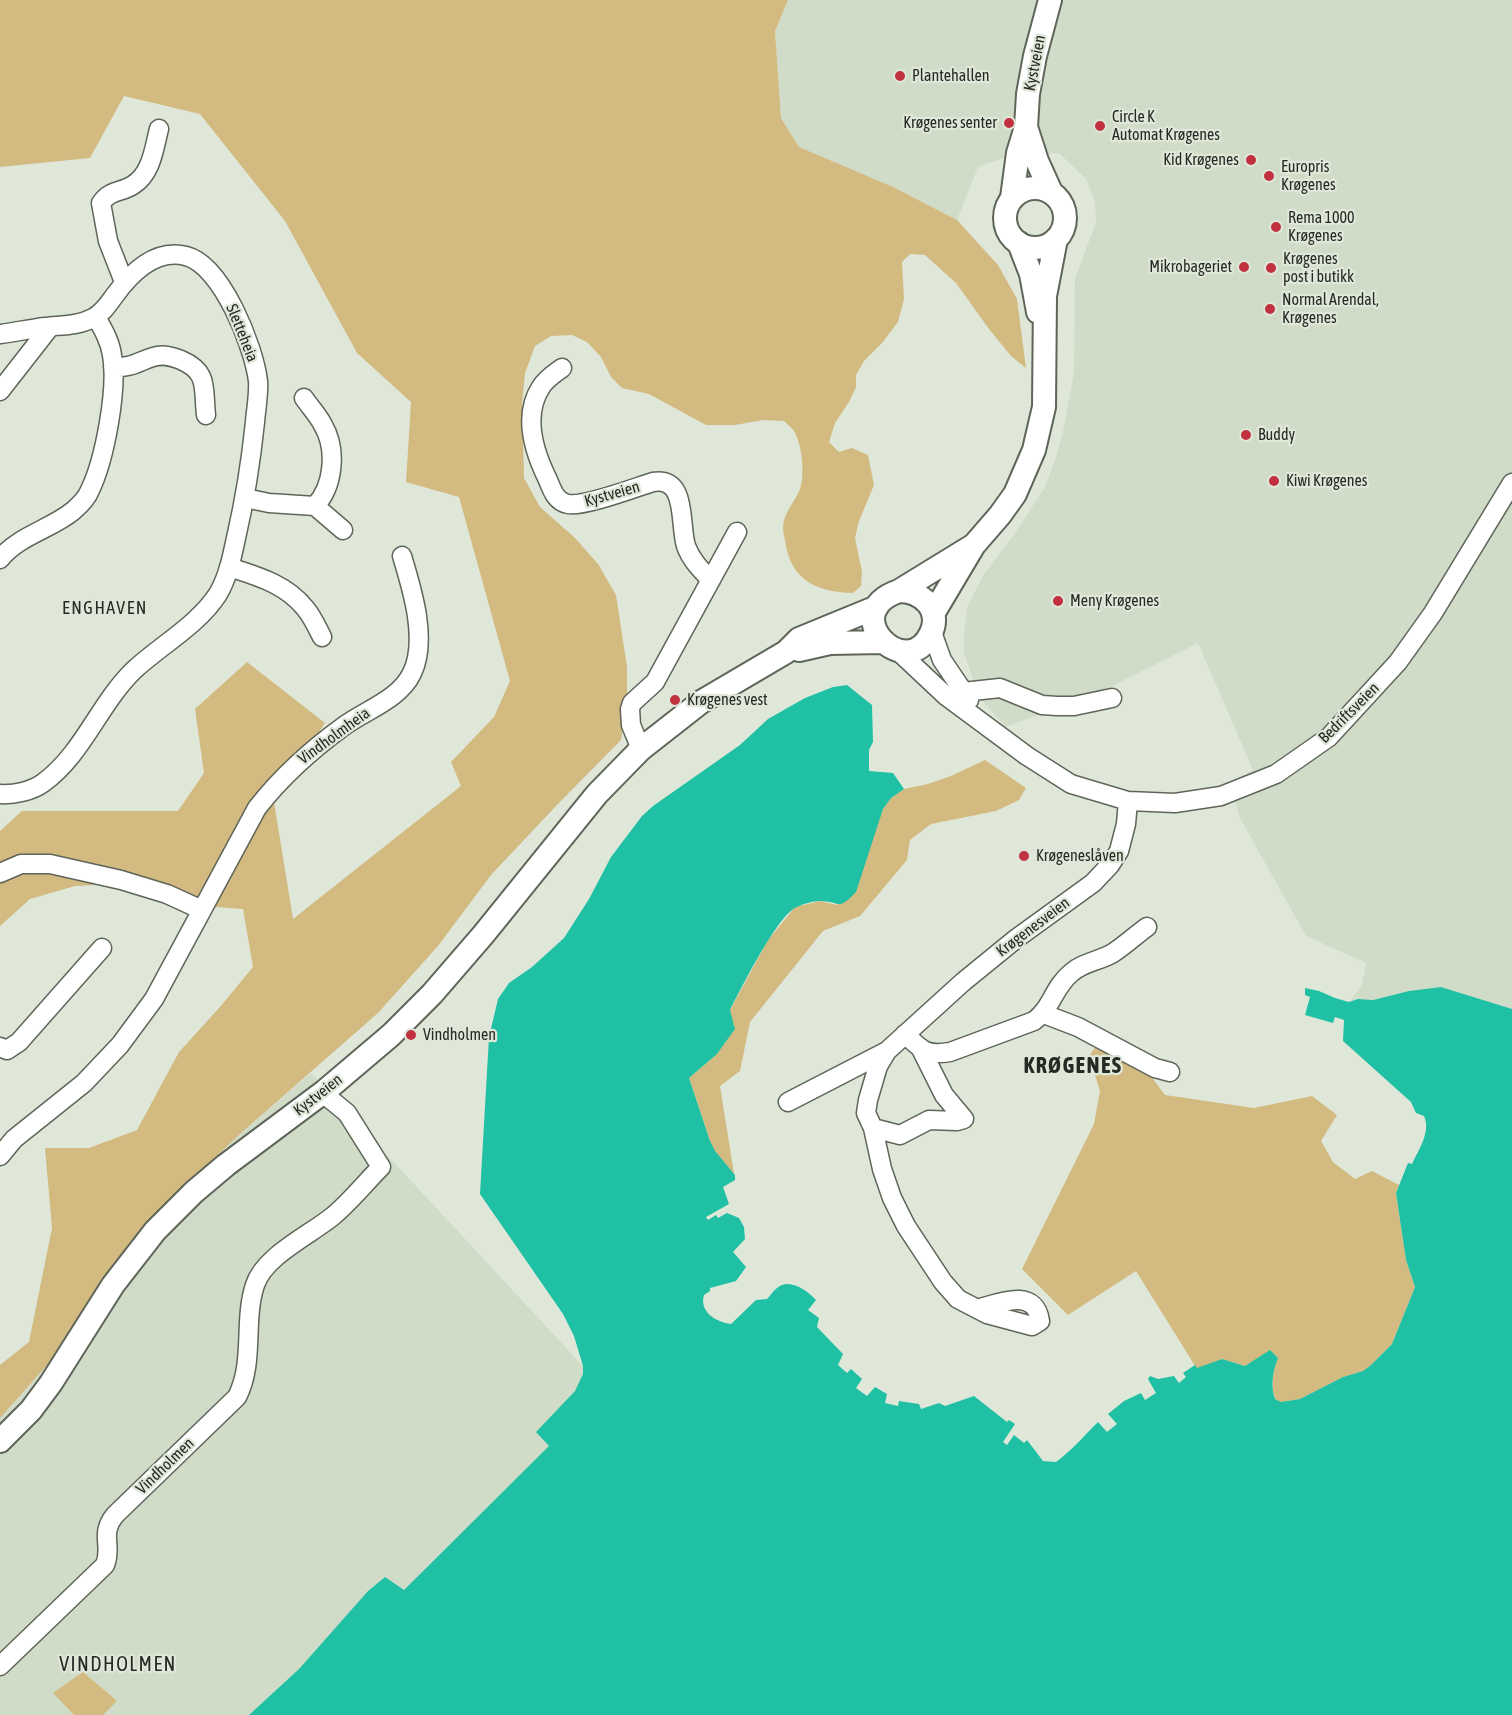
<!DOCTYPE html>
<html>
<head>
<meta charset="utf-8">
<style>
	body { margin:0 }
	canvas { display:block; background:#dfe7d9 }
</style>
</head>
<body>
<canvas width="1512" height="1715"></canvas>
<script>
const context = document.querySelector('canvas').getContext('2d');
context.lineJoin = 'round';
function fillPath(path, color) {
  context.fillStyle = color;
  context.fill(path, 'evenodd');
}
function trace(path, color, width, dash) {
  context.strokeStyle = color;
  context.lineWidth = width;
  context.lineCap = dash ? 'butt' : 'round';
  context.setLineDash(dash || []);
  context.stroke(path);
}
function write(font, color, halo, rows, align = 'center') {
  context.font = font + ' "Asap Condensed",sans-serif';
  context.lineWidth = 4.5;
  context.setLineDash([]);
  context.textBaseline = 'middle';
  context.strokeStyle = halo;
  context.fillStyle = color;
  for (const [text, x, y, turn = 0] of rows) {
    context.save();
    context.translate(x, y);
    context.rotate((+turn || 0) * Math.PI / 180);
    context.textAlign = isNaN(turn) ? turn : align;
    if (halo) context.strokeText(text, 0, 0);
    context.fillText(text, 0, 0);
    context.restore();
  }
}
fillPath(new Path2D(`
	M 788,0 L 1512,0 L 1512,1009 L 1441,987 L 1409,991 L 1373,1000 L 1358,999 L 1349,1002 L 1362,985 L 1366,963 L 1306,936 L 1240,818 L 1230,783 L 1253,770 L 1198,643 L 1102,691 L 1006,727 L 983,702 L 972,676 L 964,653 L 964,634 L 967,607 L 984,574 L 1015,533 L 1045,487 L 1056,457 L 1064,427 L 1074,372 L 1075,279 L 1096,222 L 1095,202 L 1086,179 L 1059,153 L 1006,157 L 978,167 L 957,220 L 893,187 L 799,147 L 781,118 L 775,31 Z
	M 311,1073 L 583,1366 L 583,1374 L 575,1391 L 536,1432 L 550,1445 L 403,1591 L 385,1577 L 368,1591 L 299,1669 L 249,1715 L 0,1715 L 0,1418 L 113,1268 L 173,1197 L 240,1134 Z`), '#d1dcc8');
fillPath(new Path2D(`
	M 0,0 L 788,0 L 775,31 L 781,118 L 799,147 L 893,187 L 957,220 L 998,265 L 1017,299 L 1026,368 L 1011,356 L 989,329 L 956,283 L 925,255 L 910,254 L 902,262 L 904,299 L 898,322 L 882,343 L 864,361 L 856,375 L 856,387 L 849,402 L 835,423 L 829,442 L 839,452 L 852,448 L 868,455 L 874,485 L 859,521 L 855,538 L 862,572 L 861,586 L 853,593 C 816,592 790,580 785,540 C 784,536 783,531 783,526 C 784,512 795,502 800,489 C 805,474 802,444 794,431 C 791,427 787,424 784,421 L 763,420 L 735,425 L 706,425 L 649,394 L 622,388 L 611,377 L 601,357 L 587,342 L 572,335 L 551,336 L 535,346 L 525,373 L 522,403 L 524,478 L 540,507 L 575,538 L 598,564 L 616,595 L 627,667 L 627,700 L 621,740 L 556,806 L 491,875 L 438,946 L 378,1013 L 240,1134 L 173,1197 L 113,1268 L 63,1347 L 0,1418 L 0,1365 L 29,1342 L 52,1228 L 45,1148 L 89,1148 L 137,1130 L 179,1052 L 220,1007 L 253,967 L 243,909 L 174,904 L 133,883 L 75,886 L 30,899 L 0,926 L 0,831 L 22,811 L 178,811 L 204,773 L 195,709 L 247,662 L 325,723 L 274,802 L 293,919 L 461,786 L 451,762 L 494,717 L 510,681 L 459,497 L 406,482 L 411,402 L 357,353 L 285,221 L 200,114 L 124,96 L 90,158 L 0,167 Z
	M 985,760 L 1026,788 L 1019,800 L 996,811 L 931,824 L 910,840 L 907,860 L 860,916 L 823,931 L 750,1022 L 740,1071 L 720,1086 L 734,1174 L 714,1151 L 710,1141 L 689,1078 L 717,1054 L 734,1029 L 730,1010 L 768,940 L 795,907 L 820,901 L 837,905 L 883,809 L 891,798 L 904,789 L 928,784 L 951,776 Z
	M 1096,1046 L 1147,1071 L 1165,1095 L 1254,1108 L 1312,1096 L 1337,1115 L 1321,1141 L 1333,1162 L 1355,1179 L 1372,1171 L 1399,1185 L 1396,1193 L 1406,1260 L 1415,1287 L 1392,1344 L 1371,1365 L 1363,1371 L 1343,1377 L 1300,1399 L 1281,1402 L 1275,1399 C 1270,1386 1273,1371 1278,1358 L 1270,1351 L 1245,1366 L 1222,1359 L 1197,1369 L 1136,1271 L 1068,1315 L 1022,1269 L 1094,1124 L 1100,1091 L 1089,1056 Z
	M 83,1672 L 117,1701 L 103,1715 L 74,1715 L 53,1693 Z`), '#d3ba80');
fillPath(new Path2D(`
	M 847,685 L 872,705 L 873,742 L 869,750 L 869,771 L 893,773 L 904,789 L 891,798 L 883,809 L 856,892 C 837,912 840,901 820,901 C 813,901 803,904 797,907 C 778,914 741,989 730,1010 L 735,1029 L 717,1054 L 689,1078 L 710,1141 L 715,1151 L 735,1175 L 735,1180 L 723,1187 L 729,1204 L 706,1217 L 708,1220 L 716,1215 L 718,1218 L 727,1213 L 739,1218 L 744,1227 L 745,1239 L 733,1252 L 746,1267 L 736,1281 L 710,1288 L 710,1291 L 704,1295 C 699,1312 716,1322 731,1324 L 756,1300 L 767,1299 C 770,1296 773,1291 777,1288 C 789,1277 808,1291 816,1300 L 808,1310 L 819,1318 L 817,1327 L 843,1354 L 838,1365 L 847,1373 L 851,1369 L 862,1379 L 856,1388 L 867,1396 L 875,1387 L 887,1394 L 885,1403 L 898,1406 L 899,1401 L 919,1404 L 921,1409 L 939,1403 L 945,1406 L 974,1396 L 1007,1422 L 1009,1420 L 1015,1424 L 1003,1442 L 1007,1445 L 1014,1435 L 1024,1443 L 1027,1440 L 1043,1461 L 1056,1462 C 1071,1451 1084,1436 1098,1422 L 1107,1432 L 1117,1424 L 1108,1414 L 1124,1401 L 1141,1393 L 1145,1400 L 1156,1393 L 1148,1379 L 1150,1376 L 1158,1379 L 1174,1376 L 1179,1383 L 1186,1377 L 1183,1373 L 1195,1365 L 1197,1368 L 1222,1359 L 1245,1366 L 1270,1350 L 1278,1358 C 1273,1371 1270,1386 1275,1399 L 1281,1402 L 1300,1399 L 1343,1377 L 1363,1371 L 1371,1365 L 1392,1344 L 1415,1287 L 1406,1260 L 1396,1193 L 1408,1163 L 1412,1164 C 1419,1149 1431,1132 1424,1116 L 1416,1113 L 1411,1102 L 1343,1041 L 1344,1020 L 1335,1017 L 1333,1023 L 1305,1015 L 1310,997 L 1305,995 L 1305,988 L 1319,991 L 1335,998 L 1349,1002 L 1358,999 L 1373,1000 L 1409,991 L 1441,987 L 1512,1009 L 1512,1715 L 249,1715 L 299,1669 L 368,1591 L 385,1577 L 404,1590 L 549,1446 L 536,1432 L 575,1391 L 583,1374 L 583,1366 L 574,1336 L 563,1314 L 480,1194 L 489,1037 L 498,999 L 509,983 L 532,967 L 564,938 L 589,899 L 611,857 L 642,816 L 653,806 L 740,745 L 768,719 L 805,698 L 833,687 Z`), '#20c0a4');
const minor = new Path2D(`
	M 124,282 L 108,241 L 101,203 C 111,189 121,193 133,185 C 152,173 154,148 159,129
	M 0,334 C 15,332 30,329 45,327 C 61,325 78,326 93,318 C 103,313 109,303 115,295 C 131,273 155,248 186,256 C 222,265 254,347 258,381 C 259,394 256,409 255,422 C 251,461 245,499 236,538 C 232,557 228,577 218,594 C 198,625 161,645 134,670 C 99,704 83,754 43,783 C 32,791 14,795 0,794
	M 113,367 C 132,368 137,362 153,357 C 163,354 171,356 181,360 C 209,372 203,388 206,415
	M 562,368 C 554,374 546,379 541,387 C 522,416 534,452 548,480 C 552,490 556,502 568,504 C 584,507 634,488 653,482 C 688,477 679,523 686,546 C 691,560 701,570 711,580
	M 0,391 L 50,327
	M 304,398 C 310,407 318,415 323,425 C 337,449 334,486 315,506
	M 245,498 L 269,503 L 315,506 L 343,530
	M 0,559 C 18,536 51,529 73,511 C 80,505 87,498 90,490 C 105,459 118,388 112,355 C 110,341 103,329 96,317
	M 229,567 C 257,576 286,584 305,608 C 312,616 317,627 322,637
	M 932,632 L 942,660 L 969,700
	M 897,650 L 946,696 L 969,713 L 1027,756 L 1071,784 L 1128,801 L 1175,803 L 1221,796 L 1276,774 L 1329,737 L 1398,662 L 1433,613 L 1512,483
	M 963,692 L 1000,688 L 1042,705 L 1057,706 L 1074,706 L 1112,698
	M 641,749 L 631,725 L 630,709 L 632,703 L 655,682 L 737,532
	M 0,873 L 21,864 L 50,864 L 121,880 L 167,894 L 202,910
	M 1044,1014 L 1078,1027 L 1155,1068 L 1170,1072
	M 905,1034 C 922,1050 925,1056 950,1052 L 1034,1021 C 1052,1008 1053,988 1071,973 C 1083,962 1100,961 1113,953 C 1125,945 1136,935 1147,927
	M 0,1047 L 7,1050 L 19,1042 L 102,948
	M 788,1102 L 885,1052
	M 873,1128 L 900,1135 L 929,1120 L 957,1121 L 964,1119 L 944,1095 L 922,1051
	M 0,1156 L 14,1139 L 84,1083 L 120,1045 L 154,999 L 257,808 C 282,776 311,750 344,726 C 366,710 400,699 412,673 C 428,640 412,589 402,556
	M 977,1309 C 999,1303 1035,1287 1040,1321 L 1032,1326 L 987,1314 L 958,1299 L 943,1282 L 906,1226 L 892,1198 L 882,1169 L 873,1128 L 866,1113 L 868,1100 L 878,1066 L 887,1051 L 963,982 L 1017,938 L 1093,883 L 1110,865 L 1119,851 L 1126,824 L 1128,801
	M 0,1666 L 105,1565 C 113,1546 99,1534 115,1515 L 237,1397 C 255,1362 243,1321 255,1285 C 264,1256 310,1235 333,1216 C 350,1202 365,1183 381,1167 L 347,1113 L 330,1099 L 325,1091`);
const major = new Path2D(`
	M 1026,127 L 1037,161 L 1051,192
	M1005 218a30 30 0 1 1 60 0a30 30 0 1 1-60 0Z
	M 1012,198 L 1018,153 L 1026,127 L 1028,94 L 1035,56 L 1050,0
	M 1019,243 L 1031,274 L 1038,312
	M 899,591 C 921,591 942,609 931,633 C 907,685 835,613 899,591 L 974,545
	M 933,614 L 974,545 L 1000,515 L 1015,494 L 1034,450 L 1044,407 L 1045,296 L 1056,239
	M 799,650 L 830,643 L 882,642
	M 0,1441 L 31,1410 L 51,1383 L 113,1285 L 155,1231 L 194,1192 L 226,1165 L 325,1091 L 391,1035 L 432,994 L 483,935 L 597,794 L 641,749 L 701,702 L 786,652 L 799,639 L 877,607`);
trace(minor, '#5e6559', 21);
trace(major, '#5e6559', 26);
trace(minor, '#fff', 18);
trace(major, '#fff', 22);
for (const [x, y, r, color] of [
	[900,76,6,"#c13140"],
	[1009,123,6,"#c13140"],
	[1100,126,6,"#c13140"],
	[1251,160,6,"#c13140"],
	[1269,176,6,"#c13140"],
	[1276,227,6,"#c13140"],
	[1244,267,6,"#c13140"],
	[1271,268,6,"#c13140"],
	[1270,309,6,"#c13140"],
	[1246,435,6,"#c13140"],
	[1274,481,6,"#c13140"],
	[1058,601,6,"#c13140"],
	[675,700,6,"#c13140"],
	[1024,856,6,"#c13140"],
	[411,1035,6,"#c13140"]
]) {
  const dot = new Path2D();
  dot.arc(x, y, r, 0, 2 * Math.PI);
  context.fillStyle = color;
  context.fill(dot);
  trace(dot, '#dfe7d9', 2);
}
write('16px', '#272a24', '#dfe7d9', [
	["Kystveien",1035,63,-79],
	["Sletteheia",242,333,68],
	["Kystveien",612,494,-16],
	["Bedriftsveien",1349,713,-45],
	["Vindholmheia",334,736,-36],
	["Krøgenesveien",1033,927,-37],
	["Kystveien",318,1095,-38],
	["Vindholmen",165,1466,-44]
]);
write('16px', '#272a24', '#dfe7d9', [
	["Plantehallen",912,76],
	["Circle K",1112,117],
	["Automat Krøgenes",1112,135],
	["Krøgenes senter",997,123,"right"],
	["Kid Krøgenes",1239,160,"right"],
	["Europris",1281,167],
	["Krøgenes",1281,185],
	["Rema 1000",1288,218],
	["Krøgenes",1288,236],
	["Krøgenes",1283,259],
	["post i butikk",1283,277],
	["Mikrobageriet",1232,267,"right"],
	["Normal Arendal,",1282,300],
	["Krøgenes",1282,318],
	["Buddy",1258,435],
	["Kiwi Krøgenes",1286,481],
	["Meny Krøgenes",1070,601],
	["Krøgenes vest",687,700],
	["Krøgeneslåven",1036,856],
	["Vindholmen",423,1035]
], 'left');
context.letterSpacing = '1.5px';
write('18px', '#272a24', '#dfe7d9', [
	["ENGHAVEN",105,608]
]);
context.letterSpacing = '0px';
context.letterSpacing = '1.5px';
write('20px', '#272a24', '#dfe7d9', [
	["VINDHOLMEN",118,1665]
]);
context.letterSpacing = '0px';
context.letterSpacing = '1.5px';
write('bold 22px', '#272a24', '#dfe7d9', [
	["KRØGENES",1073,1066]
]);
context.letterSpacing = '0px';
</script>
</body>
</html>
